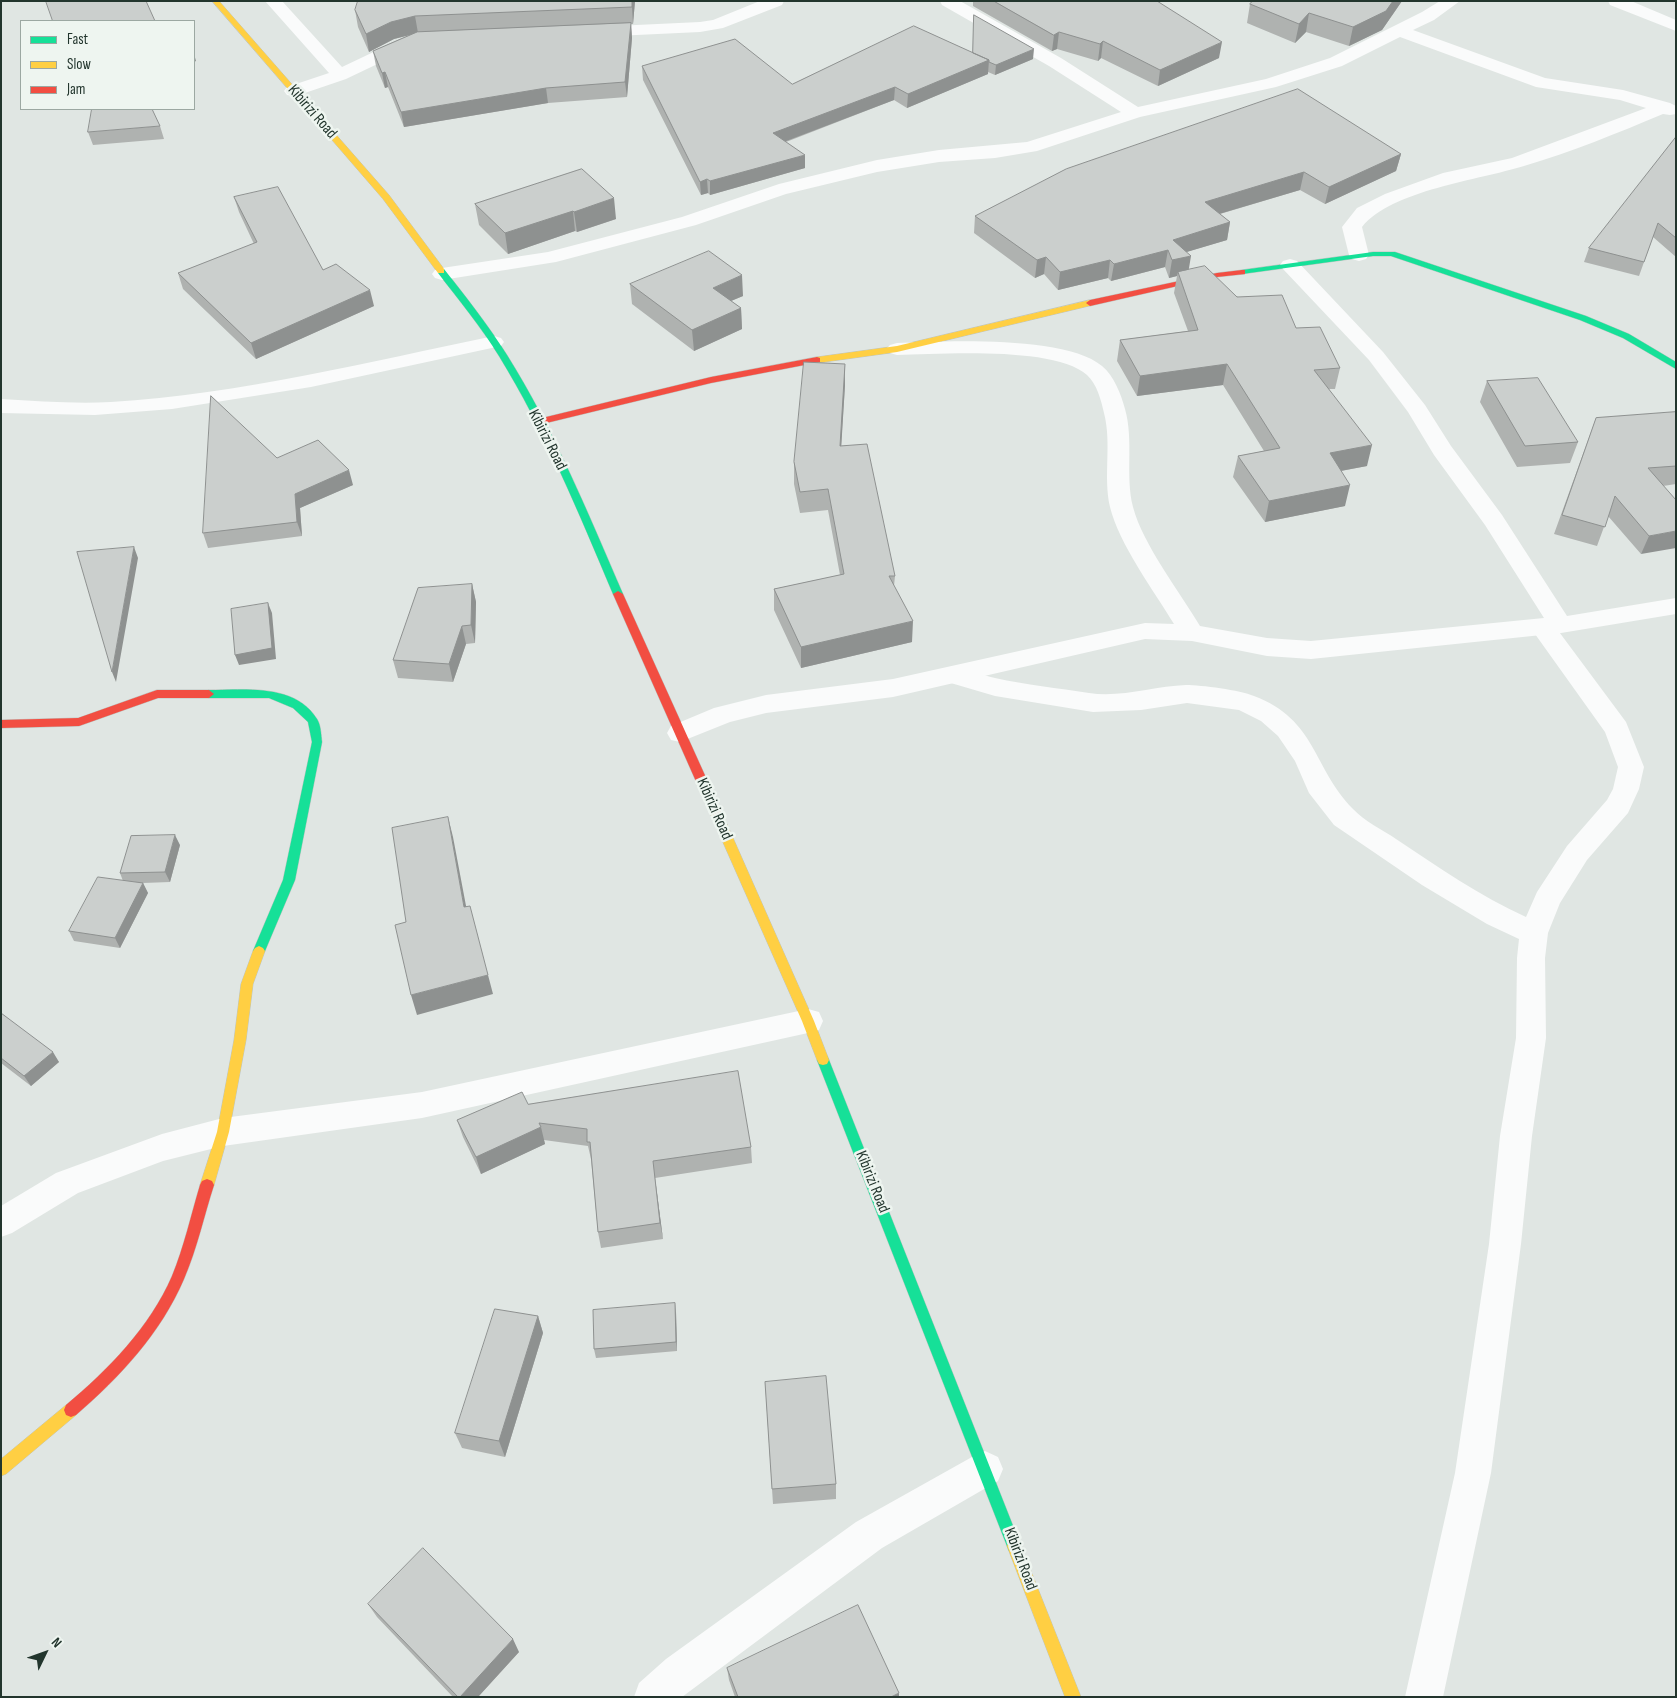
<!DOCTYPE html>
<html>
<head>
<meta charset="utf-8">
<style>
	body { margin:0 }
	#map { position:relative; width:1677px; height:1698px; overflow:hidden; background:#e0e6e3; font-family:"Sofia Sans Condensed",sans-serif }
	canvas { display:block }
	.frame { position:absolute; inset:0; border:2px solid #22352d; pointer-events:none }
	.legend { position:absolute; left:20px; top:20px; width:175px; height:90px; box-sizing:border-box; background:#eef5f0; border:1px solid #9ca8a2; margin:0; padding:6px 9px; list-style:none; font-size:15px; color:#22352d }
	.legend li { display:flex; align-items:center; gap:10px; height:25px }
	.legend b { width:25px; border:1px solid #9ca8a2 }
	.north { position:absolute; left:20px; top:1628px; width:50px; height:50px; -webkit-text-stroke:4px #eef5f0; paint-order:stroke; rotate:48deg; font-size:14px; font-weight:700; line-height:20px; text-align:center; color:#22352d }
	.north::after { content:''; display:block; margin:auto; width:18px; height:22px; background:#22352d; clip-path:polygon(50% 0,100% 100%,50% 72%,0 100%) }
</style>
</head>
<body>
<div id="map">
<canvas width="1677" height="1698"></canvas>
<div class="frame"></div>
<ul class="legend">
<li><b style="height:6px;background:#16e098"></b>Fast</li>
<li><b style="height:6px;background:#ffcf43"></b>Slow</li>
<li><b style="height:6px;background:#f24e42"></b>Jam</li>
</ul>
<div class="north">N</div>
</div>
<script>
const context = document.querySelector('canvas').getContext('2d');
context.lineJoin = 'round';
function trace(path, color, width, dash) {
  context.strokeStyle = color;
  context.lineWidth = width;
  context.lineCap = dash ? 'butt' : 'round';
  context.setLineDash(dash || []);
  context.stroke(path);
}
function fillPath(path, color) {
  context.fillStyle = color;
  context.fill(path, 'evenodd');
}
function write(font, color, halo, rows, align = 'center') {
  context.font = font + ' "Sofia Sans Condensed",sans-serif';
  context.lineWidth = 5;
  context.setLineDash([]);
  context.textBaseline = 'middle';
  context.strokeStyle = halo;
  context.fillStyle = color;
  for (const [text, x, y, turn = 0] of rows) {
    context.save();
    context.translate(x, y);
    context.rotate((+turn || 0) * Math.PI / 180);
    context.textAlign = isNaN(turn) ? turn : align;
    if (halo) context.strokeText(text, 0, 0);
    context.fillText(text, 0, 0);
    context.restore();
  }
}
const fast = new Path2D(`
	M 1373,252 L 1395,252 L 1586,316 L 1629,334 L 1676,362 L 1676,369 L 1623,338 L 1580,320 L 1391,256 L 1373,256 L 1242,274 L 1238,272 L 1242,270 Z
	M 438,269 L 444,269 C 466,297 488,325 507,355 C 554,430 588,513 623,594 L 621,596 L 618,597 L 613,594 C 579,513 545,431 499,356 C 481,327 459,300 438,273 Z
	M 209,690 C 244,690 295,683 317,719 C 321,725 321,735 322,742 L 295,880 L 265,951 L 263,954 L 255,954 L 253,951 L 283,880 L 312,742 L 308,722 L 293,708 L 269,698 L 209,698 L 204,694 Z
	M 823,1055 L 827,1056 L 829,1060 L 1021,1546 L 1019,1551 L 1014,1553 L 1009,1551 L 1007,1546 L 817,1060 L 819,1056 Z`);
const slow = new Path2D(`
	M 212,1 L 219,1 L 389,195 L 444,269 L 444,273 L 438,273 L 383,199 Z
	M 1090,300 L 1094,303 L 1093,305 L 897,352 L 817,363 L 813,360 L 817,357 L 897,346 Z
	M 716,809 L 722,813 L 814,1021 L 829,1060 L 827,1064 L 823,1065 L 819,1064 L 817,1060 L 802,1021 L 710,813 Z
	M 259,946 L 263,948 L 265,951 L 253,984 L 246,1040 L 229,1132 L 214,1185 L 212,1189 L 207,1191 L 202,1189 L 200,1185 L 217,1132 L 234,1040 L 241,984 L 253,951 L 255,948 Z
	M 71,1403 L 76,1405 L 78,1410 L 76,1415 L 6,1474 L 1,1476 L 1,1459 L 66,1405 Z
	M 1014,1539 L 1019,1541 L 1081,1697 L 1065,1697 L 1007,1546 L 1009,1541 Z`);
const jam = new Path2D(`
	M 1242,270 L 1245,270 L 1245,274 L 1217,277 L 1090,306 L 1086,303 L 1090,300 L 1217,273 Z
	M 817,357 L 820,358 L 820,362 L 711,383 L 538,425 L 534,422 L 538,419 L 711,377 Z
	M 618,591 L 623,594 L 722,813 L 720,816 L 716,817 L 710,813 L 613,594 Z
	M 157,690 L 209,690 L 214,694 L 209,698 L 158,698 L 79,726 L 1,728 L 1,720 L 78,718 Z
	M 207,1179 L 212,1181 L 214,1185 C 204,1216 197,1249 184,1279 C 161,1333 120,1377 76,1415 L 71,1417 L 66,1415 L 64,1410 L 66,1405 C 108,1370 150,1327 172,1276 C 184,1247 191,1215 200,1185 L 202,1181 Z`);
trace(fast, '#bdc5c1', 1);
trace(slow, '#bdc5c1', 1);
trace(jam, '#bdc5c1', 1);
fillPath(new Path2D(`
	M 1542,619 L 1551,621 L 1626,722 L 1644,767 L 1639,789 L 1628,813 L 1587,860 L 1560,903 L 1548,933 L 1545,958 L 1546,1038 L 1532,1136 L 1521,1244 L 1491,1473 L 1443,1697 L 1405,1697 L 1455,1473 L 1489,1244 L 1500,1136 L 1516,1038 L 1517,958 L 1519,939 L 1487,924 L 1422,885 L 1334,825 L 1309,793 L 1295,761 L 1278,736 L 1261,721 L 1239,710 L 1187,703 L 1141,710 L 1093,712 L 995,696 L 944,681 L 940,675 L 944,669 C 961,664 978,674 995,678 C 1026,685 1058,688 1089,693 C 1121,698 1154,686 1186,685 C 1201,685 1240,690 1254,696 C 1317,720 1312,767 1353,809 C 1364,821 1383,830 1396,839 C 1438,867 1480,896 1526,917 L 1537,892 L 1567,846 L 1607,800 L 1613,789 L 1618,767 L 1605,732 L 1530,627 L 1533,621 Z`), '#fafbfb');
fillPath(new Path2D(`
	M 265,1 L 282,1 L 342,67 L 401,39 L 413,39 L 416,43 L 413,47 L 346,79 L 299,95 L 293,96 L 287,95 L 284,91 L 287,87 L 329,73 Z
	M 760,1 L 784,1 L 782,5 L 723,28 L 700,32 L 594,37 L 588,36 L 586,32 L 588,28 L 594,27 L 700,22 L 713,20 Z
	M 940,1 L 960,1 L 1061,58 L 1138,107 L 1266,79 L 1330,58 L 1422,12 L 1440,1 L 1460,1 L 1434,20 L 1413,30 L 1545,78 L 1623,90 L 1670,103 L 1676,106 L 1676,114 L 1670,115 L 1663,114 C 1618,133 1571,152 1524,166 C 1479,180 1392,190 1362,227 L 1369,255 L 1366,259 L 1359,261 L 1352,259 L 1349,255 L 1342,227 L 1357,208 L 1385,194 L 1443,173 L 1512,158 L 1646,108 L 1620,100 L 1536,87 L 1400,37 L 1342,66 L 1276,87 L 1140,117 L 1037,151 L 995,158 L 939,162 L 877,172 L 786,194 L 696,225 L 556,262 L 442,280 L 435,278 L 432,274 L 435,270 L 442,268 L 548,252 L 682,217 L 779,184 L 877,160 L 939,150 L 1027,142 L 1121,112 L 1049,66 L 942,5 Z
	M 1608,1 L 1631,1 L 1676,20 L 1676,31 L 1610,5 Z
	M 1290,259 L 1297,261 L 1383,352 L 1425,405 L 1451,446 L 1502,515 L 1567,616 L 1676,598 L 1676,614 L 1561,633 L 1311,659 L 1267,656 L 1192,641 L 1145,639 L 893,697 L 766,713 L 730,722 L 680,742 L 671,740 L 667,733 L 671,726 L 714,708 L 766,695 L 893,679 L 1145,623 L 1174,624 C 1154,591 1119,544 1110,507 C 1103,476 1112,444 1104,413 C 1101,400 1097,384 1087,375 C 1055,346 941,354 897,355 L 890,353 L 886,349 L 890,345 L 897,343 C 944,341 1066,335 1102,366 C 1114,376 1121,394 1125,409 C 1134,441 1125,475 1133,507 C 1143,545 1180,592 1200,626 L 1267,638 L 1311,641 L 1544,618 L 1485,525 L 1434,455 L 1408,412 L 1369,360 L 1283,269 L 1280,265 L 1283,261 Z
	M 494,336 L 501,338 L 504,342 L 501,346 L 311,387 L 172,409 L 95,415 L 1,413 L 1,399 C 38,401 74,404 111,402 C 240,394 368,362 494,336 Z
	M 808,1009 L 819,1012 L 823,1021 L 819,1030 L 808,1033 L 422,1118 L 223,1146 L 163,1161 L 78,1193 L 12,1233 L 1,1237 L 1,1206 L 56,1173 L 162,1134 L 223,1118 L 422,1092 Z
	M 985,1451 L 998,1457 L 1003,1469 L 998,1481 L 882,1548 L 682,1697 L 634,1697 L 639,1683 L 666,1659 L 856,1522 L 972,1457 Z`), '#fafbfb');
fillPath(fast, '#16e098');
fillPath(slow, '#ffcf43');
fillPath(jam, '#f24e42');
fillPath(new Path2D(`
	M 635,1 L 633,24 L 631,24 L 632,38 L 627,97 L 548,103 L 404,127 L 388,87 L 385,88 L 376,66 L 373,51 L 409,35 L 394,39 L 369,52 L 358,27 L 355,10 Z
	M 973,1 L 1157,1 L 1219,58 L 1158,86 L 1101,58 L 1098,61 L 1057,49 L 1052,51 L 973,6 Z
	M 1253,1 L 1402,1 L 1382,30 L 1349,46 L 1306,32 L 1295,43 L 1247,23 L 1250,4 Z
	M 974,15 L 1033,59 L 995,75 L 988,72 L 988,74 L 907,108 L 894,100 L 786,142 L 805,168 L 710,195 L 708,193 L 701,195 L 643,80 L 642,66 L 792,84 L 973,53 Z
	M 160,126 L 164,139 L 93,145 L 88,132 Z
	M 1676,137 L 1676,257 L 1653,237 L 1639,276 L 1584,262 L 1589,248 Z
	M 1401,154 L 1396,171 L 1325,204 L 1300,190 L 1220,214 L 1230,222 L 1227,240 L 1186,252 L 1188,270 L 1296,328 L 1340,368 L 1335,389 L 1329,389 L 1367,466 L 1341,471 L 1345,506 L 1265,522 L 1233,477 L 1238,456 L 1264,451 L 1223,385 L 1137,396 L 1117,361 L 1120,340 L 1188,331 L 1174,293 L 1177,276 L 1169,278 L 1165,267 L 1111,281 L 1108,278 L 1058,290 L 1044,274 L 1035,278 L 974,233 L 975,216 Z
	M 582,169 L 616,219 L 577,232 L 575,231 L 508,254 L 479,225 L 475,204 Z
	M 234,197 L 323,270 L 374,306 L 256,359 L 183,289 L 178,273 L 254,244 L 239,212 Z
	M 630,284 L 743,296 L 731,301 L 741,308 L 742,329 L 694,351 L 632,304 Z
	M 845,364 L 845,385 L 841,446 L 895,576 L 894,586 L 912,642 L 801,668 L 774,610 L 774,589 L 840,575 L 828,510 L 800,513 L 794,484 L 794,462 Z
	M 1487,381 L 1578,442 L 1570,463 L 1517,467 L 1480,402 Z
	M 1676,412 L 1676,484 L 1663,486 L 1676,500 L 1641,554 L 1608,516 L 1597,546 L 1554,534 L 1596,418 Z
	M 277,458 L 353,485 L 300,508 L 302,536 L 208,548 L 203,533 Z
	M 472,584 L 476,602 L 475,643 L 466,644 L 453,682 L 398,678 L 393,660 Z
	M 180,845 L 170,882 L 143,883 L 148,893 L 120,948 L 74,941 L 69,931 L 123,881 L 120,873 Z
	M 1,1013 L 59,1062 L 31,1086 L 1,1063 Z
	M 528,1104 L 751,1147 L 752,1163 L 655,1178 L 663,1239 L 601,1248 L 598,1232 L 591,1159 L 588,1146 L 544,1140 L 545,1144 L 481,1174 L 463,1137 L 457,1120 Z
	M 676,1312 L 677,1351 L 596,1358 L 594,1349 Z
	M 538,1316 L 543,1333 L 505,1457 L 462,1448 L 455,1433 Z
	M 765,1382 L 836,1484 L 836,1499 L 773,1504 Z
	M 368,1604 L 519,1652 L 478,1697 L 453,1697 L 377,1617 Z
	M 727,1668 L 899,1697 L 735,1697 L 729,1680 Z`), '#afb2b0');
fillPath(new Path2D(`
	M 632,1 L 635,1 L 633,24 L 632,7 Z
	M 1393,1 L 1402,1 L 1382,30 L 1349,46 L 1353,27 Z
	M 1309,13 L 1306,32 L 1295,43 L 1299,24 Z
	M 415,16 L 418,33 L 394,39 L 369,52 L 366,34 L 391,22 Z
	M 631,23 L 632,38 L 627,97 L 625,82 Z
	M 1059,32 L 1057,49 L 1052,51 L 1054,35 Z
	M 1103,41 L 1101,58 L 1098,61 L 1100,44 Z
	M 1222,42 L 1219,58 L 1158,86 L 1160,70 Z
	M 1034,49 L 1033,59 L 995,75 L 996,65 Z
	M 194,54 L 196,61 L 194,62 Z
	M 989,60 L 988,74 L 907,108 L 908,94 Z
	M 385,72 L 388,87 L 385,88 L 382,73 Z
	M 895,87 L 894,100 L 773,146 L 773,133 Z
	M 546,88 L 548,103 L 404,127 L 401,112 Z
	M 1401,154 L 1396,171 L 1325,204 L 1329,187 Z
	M 805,155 L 805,168 L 710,195 L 710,181 Z
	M 1304,172 L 1300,190 L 1202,219 L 1205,202 Z
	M 707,179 L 708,193 L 701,195 L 700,182 Z
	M 614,198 L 616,219 L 577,232 L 574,212 Z
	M 573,211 L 575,231 L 508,254 L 505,233 Z
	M 1230,222 L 1227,240 L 1170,257 L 1173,240 Z
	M 1168,250 L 1165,267 L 1111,281 L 1114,264 Z
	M 1191,256 L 1188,274 L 1178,272 L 1177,276 L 1169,278 L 1172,260 Z
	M 1046,257 L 1044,274 L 1035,278 L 1037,260 Z
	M 1110,260 L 1108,278 L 1058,290 L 1060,272 Z
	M 742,275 L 743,296 L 714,308 L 713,288 Z
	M 370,290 L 374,306 L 256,359 L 251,343 Z
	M 741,308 L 742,329 L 694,351 L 692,330 Z
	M 845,364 L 845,385 L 840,467 L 840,446 Z
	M 1227,364 L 1223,385 L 1137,396 L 1140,376 Z
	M 1372,445 L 1367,466 L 1324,474 L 1330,453 Z
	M 349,470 L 353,485 L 300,508 L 302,536 L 297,522 L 295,494 Z
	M 1350,485 L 1345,506 L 1265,522 L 1269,501 Z
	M 1676,531 L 1676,548 L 1641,554 L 1649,536 Z
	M 134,547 L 138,558 L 116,682 L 112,672 Z
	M 472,584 L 476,602 L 475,643 L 471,625 Z
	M 268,603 L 272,613 L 276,659 L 239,665 L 235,655 Z
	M 913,621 L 912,642 L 801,668 L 801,647 Z
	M 462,626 L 466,644 L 453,682 L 449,664 Z
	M 448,817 L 453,837 L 470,927 L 464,907 Z
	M 175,835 L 180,845 L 170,882 L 165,872 Z
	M 143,883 L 148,893 L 120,948 L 115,938 Z
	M 488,975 L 493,994 L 417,1015 L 411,995 Z
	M 53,1052 L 59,1062 L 31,1086 L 24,1076 Z
	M 541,1127 L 545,1144 L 481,1174 L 476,1157 Z
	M 653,1161 L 655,1178 L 663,1239 L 660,1223 Z
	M 675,1303 L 676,1312 L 677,1351 L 676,1342 Z
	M 538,1316 L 543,1333 L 505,1457 L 499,1441 Z
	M 513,1639 L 519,1652 L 478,1697 L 460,1697 Z
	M 899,1693 L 899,1697 L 891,1697 Z`), '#8e9190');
const building = new Path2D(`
	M 46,1 L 146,1 L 155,21 L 53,21 Z
	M 358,1 L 632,1 L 632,7 L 415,16 L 391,22 L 366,34 L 355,10 Z
	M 994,1 L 1157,1 L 1222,42 L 1160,70 L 1103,41 L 1100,44 L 1059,32 L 1054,35 Z
	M 1253,1 L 1393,1 L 1386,11 L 1353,27 L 1309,13 L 1299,24 L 1250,4 Z
	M 974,15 L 1034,49 L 996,65 L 989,62 L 989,60 L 973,53 Z
	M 631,23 L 625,82 L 546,88 L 401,112 L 385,72 L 382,73 L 373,51 L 417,32 Z
	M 914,26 L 989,60 L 908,94 L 895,87 L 773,133 L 805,155 L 710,181 L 707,179 L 700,182 L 642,66 L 735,39 L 792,84 Z
	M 1298,89 L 1401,154 L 1329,187 L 1304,172 L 1205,202 L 1230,222 L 1173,240 L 1191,256 L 1172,260 L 1168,250 L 1114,264 L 1110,260 L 1060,272 L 1046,257 L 1037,260 L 975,216 L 1066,169 Z
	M 92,109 L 152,109 L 160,126 L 88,132 Z
	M 1676,137 L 1676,238 L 1658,223 L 1644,262 L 1589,248 Z
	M 582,169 L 614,198 L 574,212 L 573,211 L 505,233 L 475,204 Z
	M 278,187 L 323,270 L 336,264 L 370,290 L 251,343 L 178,273 L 257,242 L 234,197 Z
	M 709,251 L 742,275 L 713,288 L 741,308 L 692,330 L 630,284 Z
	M 1205,266 L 1237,297 L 1282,295 L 1296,328 L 1320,327 L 1340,368 L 1314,370 L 1372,445 L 1330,453 L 1350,485 L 1269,501 L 1238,456 L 1280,448 L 1227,364 L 1140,376 L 1120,340 L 1198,330 L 1178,272 Z
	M 804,362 L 845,364 L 840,446 L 867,444 L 895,576 L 889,576 L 913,621 L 801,647 L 774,589 L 844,574 L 828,489 L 800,492 L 794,462 Z
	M 1538,378 L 1578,442 L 1525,446 L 1487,381 Z
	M 211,396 L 277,458 L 318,440 L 349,470 L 295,494 L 297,522 L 203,533 Z
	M 1676,412 L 1676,466 L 1648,468 L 1676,500 L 1676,531 L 1649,536 L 1615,496 L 1605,527 L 1562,515 L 1596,418 Z
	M 134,547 L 112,672 L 77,552 Z
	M 472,584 L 471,625 L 462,626 L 449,664 L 393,660 L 418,588 Z
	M 268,603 L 272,648 L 235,655 L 231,609 Z
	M 448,817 L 464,907 L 470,906 L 488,975 L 411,995 L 395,925 L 406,922 L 392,828 Z
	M 175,835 L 165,872 L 120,873 L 131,836 Z
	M 98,877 L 143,883 L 115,938 L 69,931 Z
	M 1,1013 L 53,1052 L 24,1076 L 1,1058 Z
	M 738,1071 L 751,1147 L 653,1161 L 660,1223 L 598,1232 L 590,1142 L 587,1142 L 587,1129 L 539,1123 L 541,1127 L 476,1157 L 457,1120 L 522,1092 L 528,1104 Z
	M 675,1303 L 676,1342 L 594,1349 L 593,1310 Z
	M 495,1309 L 538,1316 L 499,1441 L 455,1433 Z
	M 826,1376 L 836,1484 L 772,1489 L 765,1382 Z
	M 423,1548 L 513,1639 L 460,1697 L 458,1697 L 368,1604 Z
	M 858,1605 L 899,1693 L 891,1697 L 738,1697 L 727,1668 Z`);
fillPath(building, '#cbcfcd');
trace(building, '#8e9190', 1);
write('16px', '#22352d', '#eef5f0', [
	["Kibirizi Road",312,112,49],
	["Kibirizi Road",547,440,63],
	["Kibirizi Road",714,809,66],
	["Kibirizi Road",872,1182,68],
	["Kibirizi Road",1020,1559,69]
]);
</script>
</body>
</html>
